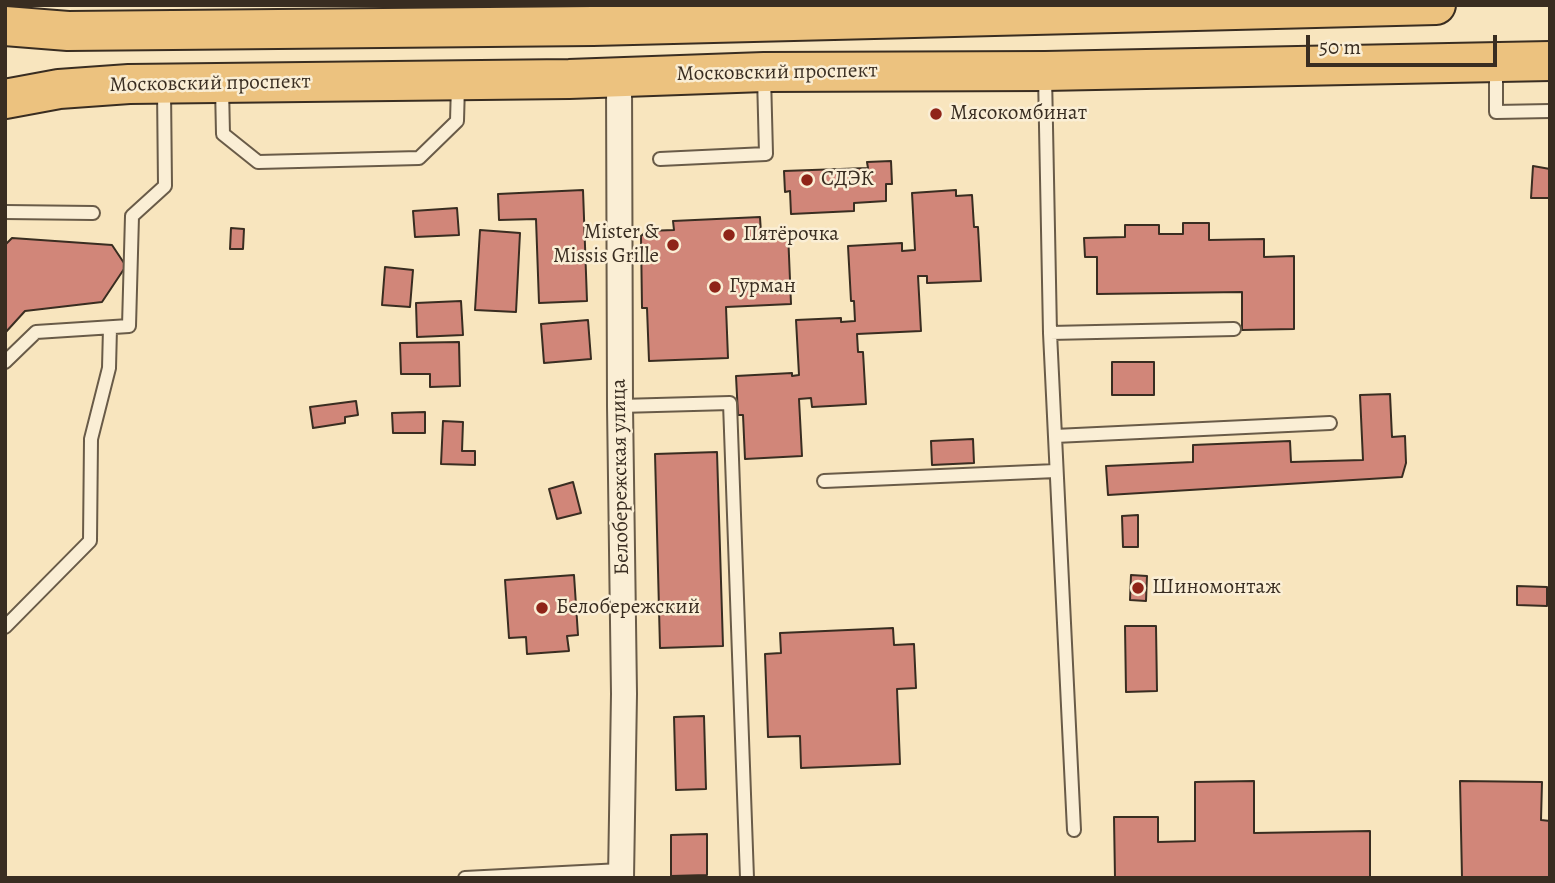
<!DOCTYPE html>
<html>
<head>
<meta charset="utf-8">
<style>
	body { margin:0 }
	#map { position:relative; width:1555px; height:883px; overflow:hidden; background:#f8e5be; font-family:Alegreya,serif }
	canvas { display:block }
	.frame { position:absolute; inset:0; border:7px solid #392d21; pointer-events:none }
	.scale { position:absolute; left:1306px; top:35px; width:191px; height:32px; box-sizing:border-box; border:4px solid #392d21; border-top:0; padding-left:9px; font-size:21px; line-height:24px; white-space:nowrap; color:#392d21; -webkit-text-stroke:5px #faeed5; paint-order:stroke }
</style>
</head>
<body>
<div id="map">
<canvas width="1555" height="883"></canvas>
<div class="frame"></div>
<div class="scale">50 m</div>
</div>
<script>
const context = document.querySelector('canvas').getContext('2d');
context.lineJoin = 'round';
function fillPath(path, color) {
  context.fillStyle = color;
  context.fill(path, 'evenodd');
}
function trace(path, color, width, dash) {
  context.strokeStyle = color;
  context.lineWidth = width;
  context.lineCap = dash ? 'butt' : 'round';
  context.setLineDash(dash || []);
  context.stroke(path);
}
function write(font, color, halo, rows, align = 'center') {
  context.font = font + ' Alegreya,serif';
  context.lineWidth = 5;
  context.setLineDash([]);
  context.textBaseline = 'middle';
  context.strokeStyle = halo;
  context.fillStyle = color;
  for (const [text, x, y, turn = 0] of rows) {
    context.save();
    context.translate(x, y);
    context.rotate((+turn || 0) * Math.PI / 180);
    context.textAlign = isNaN(turn) ? turn : align;
    if (halo) context.strokeText(text, 0, 0);
    context.fillText(text, 0, 0);
    context.restore();
  }
}
const building = new Path2D(`
	M 891,161 L 892,184 L 886,184 L 886,201 L 854,203 L 854,211 L 791,214 L 790,191 L 785,192 L 784,171 L 868,168 L 867,162 Z
	M 1533,166 L 1550,169 L 1550,198 L 1531,198 Z
	M 583,190 L 587,301 L 539,303 L 536,219 L 499,220 L 498,194 Z
	M 956,190 L 956,196 L 972,195 L 974,227 L 978,227 L 981,281 L 927,283 L 927,276 L 918,276 L 921,331 L 857,334 L 858,352 L 863,352 L 866,404 L 812,407 L 811,398 L 799,399 L 802,456 L 745,459 L 743,415 L 738,415 L 736,376 L 792,373 L 792,376 L 799,375 L 796,320 L 841,318 L 841,322 L 855,321 L 854,301 L 851,301 L 848,246 L 902,243 L 902,251 L 915,250 L 912,193 Z
	M 457,208 L 459,235 L 415,237 L 413,211 Z
	M 760,217 L 761,233 L 788,232 L 791,304 L 726,307 L 728,358 L 649,361 L 647,308 L 642,308 L 641,236 L 647,231 L 674,230 L 673,221 Z
	M 1183,223 L 1209,223 L 1209,240 L 1264,239 L 1264,257 L 1294,256 L 1294,329 L 1242,330 L 1242,292 L 1097,294 L 1097,257 L 1085,257 L 1084,238 L 1125,237 L 1125,225 L 1159,225 L 1159,234 L 1183,234 Z
	M 231,228 L 244,229 L 243,249 L 230,249 Z
	M 480,230 L 520,233 L 516,312 L 475,310 Z
	M 12,238 L 112,245 L 126,266 L 102,302 L 25,311 L 5,333 L 5,245 Z
	M 385,267 L 413,270 L 410,307 L 382,305 Z
	M 461,301 L 463,335 L 417,337 L 416,303 Z
	M 588,320 L 591,359 L 544,363 L 541,324 Z
	M 459,342 L 460,386 L 430,387 L 430,374 L 401,374 L 400,343 Z
	M 1112,362 L 1154,362 L 1154,395 L 1112,395 Z
	M 1390,394 L 1392,437 L 1405,436 L 1406,463 L 1402,477 L 1108,495 L 1106,466 L 1193,462 L 1193,445 L 1290,441 L 1291,462 L 1363,460 L 1360,395 Z
	M 356,401 L 358,415 L 345,417 L 345,423 L 313,428 L 310,407 Z
	M 425,412 L 425,433 L 393,433 L 392,413 Z
	M 443,421 L 463,422 L 462,451 L 475,451 L 475,465 L 441,464 Z
	M 973,439 L 974,463 L 932,465 L 931,441 Z
	M 717,452 L 723,646 L 660,648 L 655,454 Z
	M 573,482 L 581,513 L 557,519 L 549,489 Z
	M 1138,515 L 1138,547 L 1123,547 L 1122,516 Z
	M 574,575 L 578,635 L 567,636 L 569,651 L 527,654 L 526,637 L 509,638 L 505,580 Z
	M 1131,575 L 1147,576 L 1146,601 L 1130,600 Z
	M 1517,586 L 1547,587 L 1547,606 L 1517,605 Z
	M 1125,626 L 1156,626 L 1157,691 L 1126,692 Z
	M 893,628 L 894,645 L 914,644 L 916,688 L 897,689 L 900,764 L 801,768 L 800,736 L 768,737 L 765,654 L 781,653 L 780,633 Z
	M 704,716 L 706,789 L 676,790 L 674,717 Z
	M 1254,781 L 1254,833 L 1370,831 L 1370,878 L 1115,878 L 1114,817 L 1158,817 L 1158,842 L 1195,841 L 1195,782 Z
	M 1460,781 L 1542,782 L 1541,820 L 1550,821 L 1550,878 L 1462,878 Z
	M 707,834 L 707,875 L 671,876 L 671,835 Z`);
fillPath(building, '#d18679');
trace(building, '#392d21', 2);
const service = new Path2D(`
	M 1496,68 L 1496,112 L 1550,111
	M 1045,75 L 1050,333 L 1074,830
	M 222,87 L 223,134 L 258,162 L 419,158 L 457,121 L 458,85
	M 660,159 L 766,154 L 764,76
	M 5,212 L 93,213
	M 1050,333 L 1234,329
	M 5,362 L 36,332 L 129,326 L 132,216 L 165,186 L 164,89
	M 620,406 L 730,403 L 747,878
	M 1055,436 L 1330,423
	M 824,481 L 1056,471
	M 5,627 L 90,541 L 91,439 L 109,368 L 110,328
	M 465,878 L 621,870`);
const minor = new Path2D(`
	M 619,77 L 620,406 L 624,694 L 621,878`);
const primary = new Path2D(`
	M 5,26 L 68,31 L 593,26 L 1436,5
	M 5,99 L 59,89 L 129,84 L 569,79 L 764,72 L 1045,71 L 1550,61`);
trace(service, '#695b48', 16);
trace(minor, '#695b48', 28);
trace(primary, '#392d21', 42);
trace(service, '#faeed5', 12);
trace(minor, '#faeed5', 24);
trace(primary, '#ecc27f', 38);
for (const [x, y, r, color] of [
	[936,114,7,"#8f2418"],
	[807,180,7,"#8f2418"],
	[729,235,7,"#8f2418"],
	[673,245,7,"#8f2418"],
	[715,287,7,"#8f2418"],
	[1138,588,7,"#8f2418"],
	[542,608,7,"#8f2418"]
]) {
  const dot = new Path2D();
  dot.arc(x, y, r, 0, 2 * Math.PI);
  context.fillStyle = color;
  context.fill(dot);
  trace(dot, '#faeed5', 2.5);
}
write('21px', '#392d21', '#faeed5', [
	["Московский проспект",777,73,-1],
	["Московский проспект",210,84,-1],
	["Белобережская улица",621,477,-91]
]);
write('21px', '#392d21', '#faeed5', [
	["Мясокомбинат",950,114],
	["СДЭК",821,180],
	["Mister &",659,233,"right"],
	["Missis Grille",659,257,"right"],
	["Пятёрочка",743,235],
	["Гурман",729,287],
	["Шиномонтаж",1152,588],
	["Белобережский",556,608]
], 'left');
</script>
</body>
</html>
